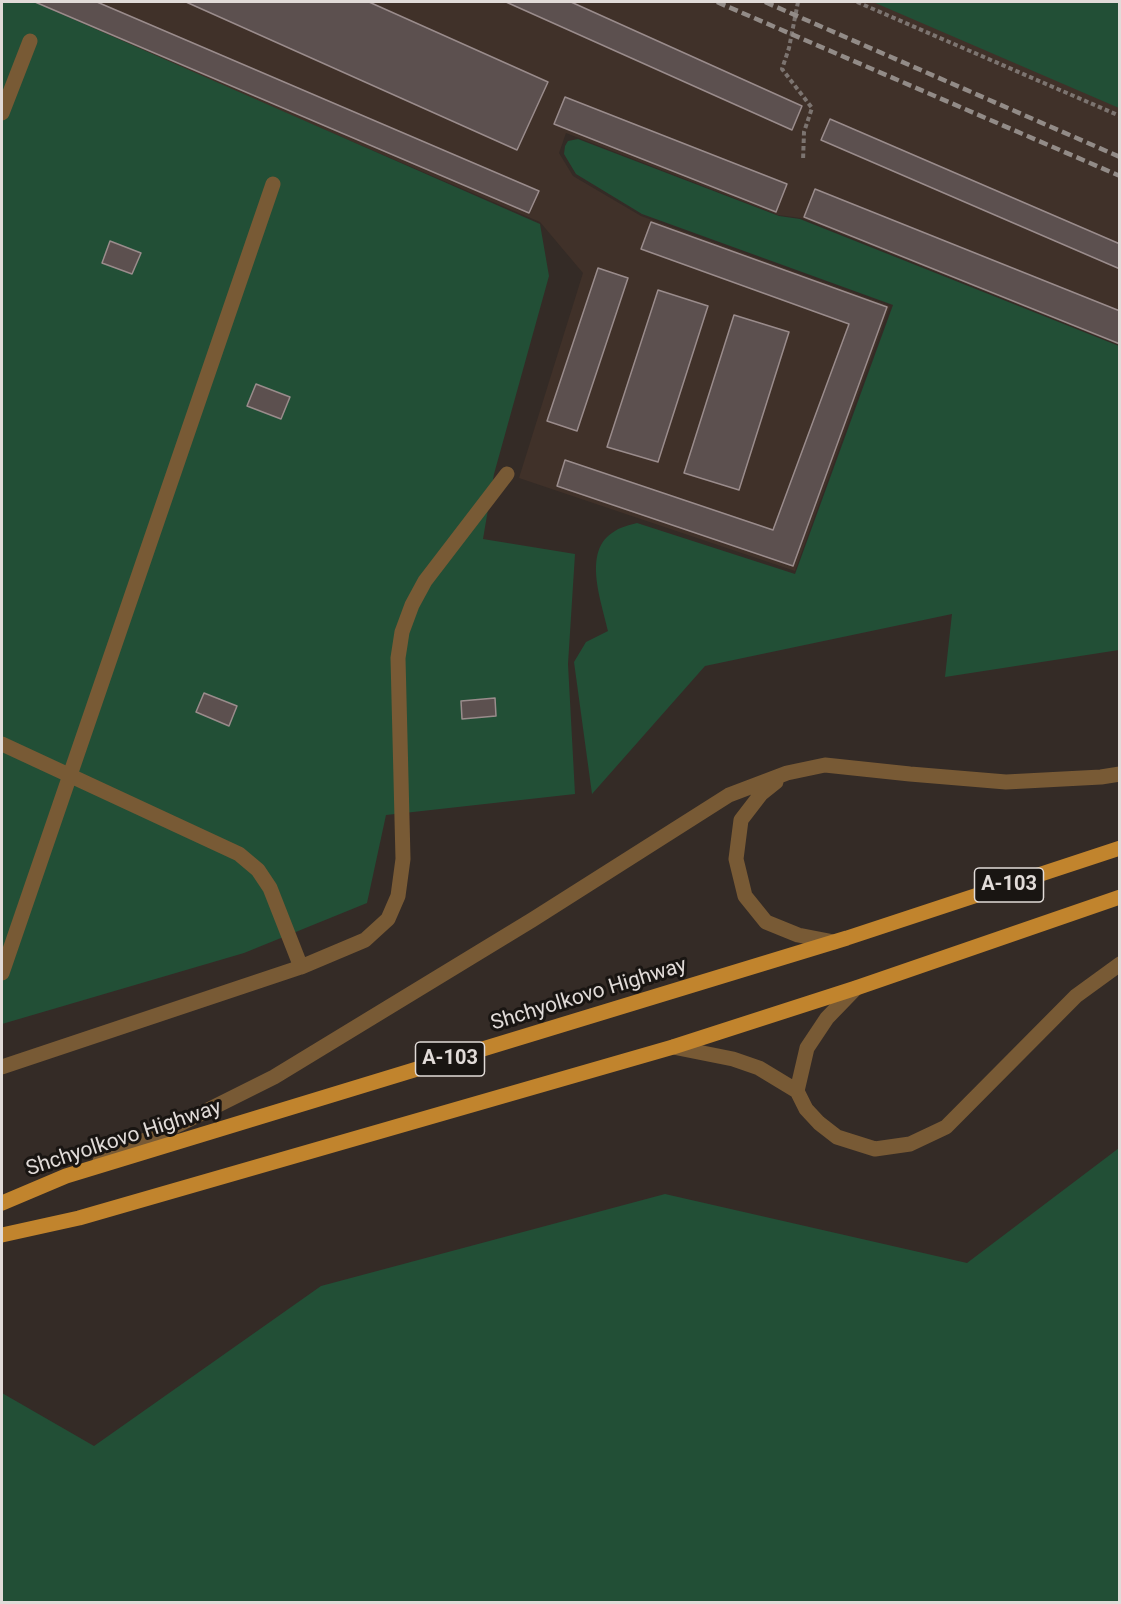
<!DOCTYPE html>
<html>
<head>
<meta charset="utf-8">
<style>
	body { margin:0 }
	#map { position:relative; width:1121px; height:1604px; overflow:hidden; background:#342b26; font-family:Roboto,sans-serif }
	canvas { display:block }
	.frame { position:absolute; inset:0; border:3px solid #e1dbd8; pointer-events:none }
</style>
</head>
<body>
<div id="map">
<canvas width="1121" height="1604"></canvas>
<div class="frame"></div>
</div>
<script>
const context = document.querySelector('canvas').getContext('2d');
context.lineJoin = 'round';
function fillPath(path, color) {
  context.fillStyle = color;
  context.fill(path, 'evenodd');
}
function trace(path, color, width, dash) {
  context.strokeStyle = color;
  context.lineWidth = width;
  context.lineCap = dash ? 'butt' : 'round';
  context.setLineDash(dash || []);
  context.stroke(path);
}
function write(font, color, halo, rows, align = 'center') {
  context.font = font + ' Roboto,sans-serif';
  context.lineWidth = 6;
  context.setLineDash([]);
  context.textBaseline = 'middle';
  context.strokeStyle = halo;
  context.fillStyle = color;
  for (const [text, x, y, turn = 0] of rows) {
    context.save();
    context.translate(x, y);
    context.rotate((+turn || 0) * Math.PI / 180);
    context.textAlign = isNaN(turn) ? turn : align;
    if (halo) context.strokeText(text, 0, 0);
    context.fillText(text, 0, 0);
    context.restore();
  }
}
fillPath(new Path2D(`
	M 26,2 L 964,2 L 1119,68 L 1119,345 L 801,218 L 778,215 L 566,133 L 559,153 L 573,176 L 641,216 L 890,306 L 795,571 L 519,478 L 583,273 L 540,222 Z`), '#403129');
fillPath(new Path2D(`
	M 2,2 L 34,2 L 540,224 L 549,276 L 494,474 L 483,539 L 575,554 L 568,664 L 575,794 L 386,815 L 367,903 L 244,953 L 2,1024 Z
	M 873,2 L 1119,2 L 1119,108 Z
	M 578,139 L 779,216 L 800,219 L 1119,346 L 1119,650 L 945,677 L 952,614 L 705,666 L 592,794 L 574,662 L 586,642 L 608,631 C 602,602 581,550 615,531 C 621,527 630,525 637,523 L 795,574 L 893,305 L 642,214 L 576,174 L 564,154 L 565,146 L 568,141 Z
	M 1119,1148 L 1119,1602 L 2,1602 L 2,1393 L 94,1446 L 321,1286 L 665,1194 L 967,1263 Z`), '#224f36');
const building = new Path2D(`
	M 35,2 L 97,2 L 539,191 L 529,213 Z
	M 186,2 L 369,2 L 548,82 L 517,150 Z
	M 506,2 L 571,2 L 802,106 L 792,130 Z
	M 565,97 L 787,184 L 776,212 L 554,124 Z
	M 830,119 L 1120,244 L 1120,269 L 821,140 Z
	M 815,189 L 1120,311 L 1120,344 L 804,217 Z
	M 651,222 L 887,307 L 793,566 L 557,486 L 565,460 L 773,530 L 849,324 L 641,249 Z
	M 110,241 L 141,253 L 132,274 L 102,263 Z
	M 598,268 L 628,278 L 577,431 L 547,421 Z
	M 658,290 L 708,306 L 658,462 L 607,447 Z
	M 734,315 L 789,332 L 739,490 L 684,473 Z
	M 256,384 L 290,397 L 281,419 L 247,406 Z
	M 204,693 L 237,706 L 229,726 L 196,712 Z
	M 495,698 L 496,716 L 462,719 L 461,701 Z`);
fillPath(building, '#5c504f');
trace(building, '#9a8c8c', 1.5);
trace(new Path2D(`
	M 798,2 L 789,48 L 782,69 L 812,108 L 804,132 L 803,161
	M 857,2 L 1120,116`), '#7c7470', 4, [4.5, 3]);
trace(new Path2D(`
	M 2,113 L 30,41
	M 2,744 L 239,854 L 258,870 L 270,888 L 301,967
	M 776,782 L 761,794 L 741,820 L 736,859 L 745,896 L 766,922 L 798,935 L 834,942
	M 2,973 L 273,184
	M 673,1047 L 733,1059 L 759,1068 L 797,1091 L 806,1109 L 819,1123 L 837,1137 L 875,1149 L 910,1144 L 946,1127 L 1076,996 L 1120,964
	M 2,1067 L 301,967 L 365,940 L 388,919 L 398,896 L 403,859 L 398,658 L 402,632 L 412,605 L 425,581 L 507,474
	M 797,1091 L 807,1048 L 827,1018 L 856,988
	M 100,1161 L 180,1124 L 274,1077 L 532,920 L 729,795 L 787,773 L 825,765 L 910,774 L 1006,782 L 1101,777 L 1120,774`), '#785a35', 15);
trace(new Path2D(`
	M 2,1203 L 66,1176 L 847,938 L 1120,848
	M 2,1235 L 79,1218 L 673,1047 L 856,988 L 1120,897`), '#c1842d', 15);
trace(new Path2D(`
	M 717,2 L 1120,176
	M 765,2 L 1120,157`), '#928b87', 4.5, [9, 4.5]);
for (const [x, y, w] of [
	[1009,885,69],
	[450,1059,69]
]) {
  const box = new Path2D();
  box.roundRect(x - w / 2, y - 17, w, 34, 4.5);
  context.fillStyle = '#191512';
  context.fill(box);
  trace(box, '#e1dbd8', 1.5);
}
write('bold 20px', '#e1dbd8', null, [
	["А-103",1009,885],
	["А-103",450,1059]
]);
write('21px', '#e1dbd8', '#191512', [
	["Shchyolkovo Highway",589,995,-17],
	["Shchyolkovo Highway",124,1139,-18]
]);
</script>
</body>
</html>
